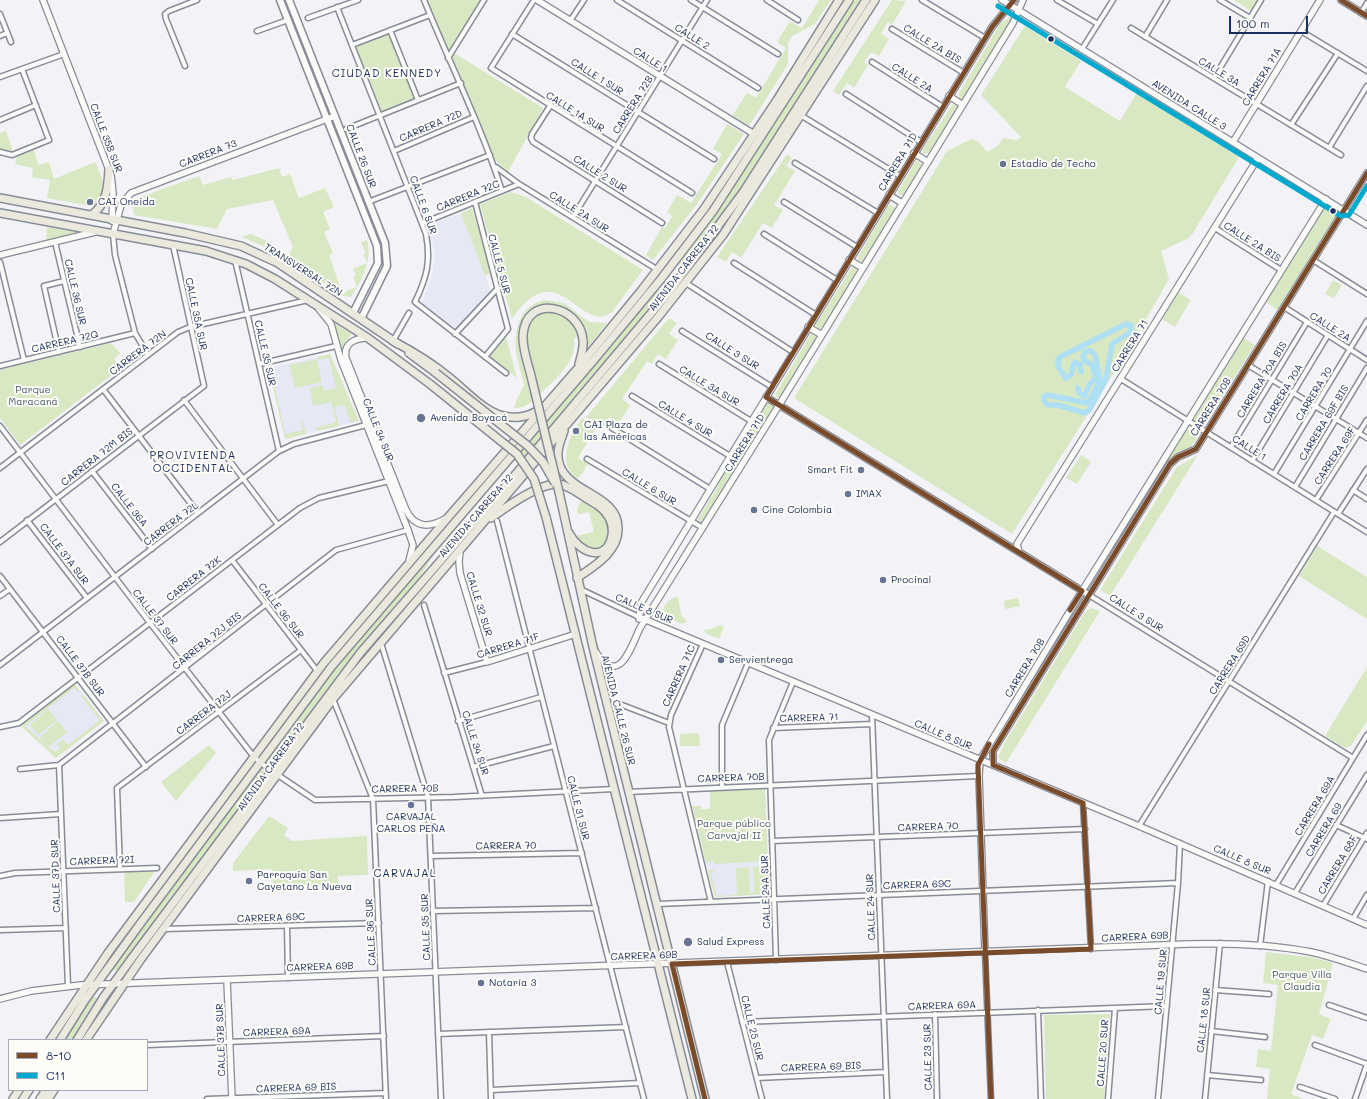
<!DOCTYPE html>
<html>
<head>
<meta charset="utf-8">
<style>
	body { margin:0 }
	#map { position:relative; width:1367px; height:1099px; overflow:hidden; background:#f3f3f7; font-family:Mali,sans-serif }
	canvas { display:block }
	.legend { position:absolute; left:8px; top:1039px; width:140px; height:52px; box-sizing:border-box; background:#fdfcf7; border:1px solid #a3aaba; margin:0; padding:5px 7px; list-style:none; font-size:12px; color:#1b2f5e }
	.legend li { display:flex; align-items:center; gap:8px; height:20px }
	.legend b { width:20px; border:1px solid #a3aaba }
	.scale { position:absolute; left:1229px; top:16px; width:79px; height:18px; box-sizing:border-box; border:2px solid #1b2f5e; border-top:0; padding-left:5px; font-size:12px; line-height:14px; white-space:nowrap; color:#1b2f5e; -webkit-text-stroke:3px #fdfcf7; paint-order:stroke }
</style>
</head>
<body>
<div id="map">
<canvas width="1367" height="1099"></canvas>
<ul class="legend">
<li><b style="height:5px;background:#7a4b2a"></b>8-10</li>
<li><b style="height:5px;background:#00a9ce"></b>C11</li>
</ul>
<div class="scale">100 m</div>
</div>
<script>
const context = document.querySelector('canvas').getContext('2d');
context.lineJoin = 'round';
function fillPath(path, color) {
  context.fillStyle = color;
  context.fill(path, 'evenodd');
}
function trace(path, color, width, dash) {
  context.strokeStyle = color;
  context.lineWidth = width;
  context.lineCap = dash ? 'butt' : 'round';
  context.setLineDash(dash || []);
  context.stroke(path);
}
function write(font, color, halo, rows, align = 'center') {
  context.font = font + ' Mali,sans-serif';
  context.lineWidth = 4;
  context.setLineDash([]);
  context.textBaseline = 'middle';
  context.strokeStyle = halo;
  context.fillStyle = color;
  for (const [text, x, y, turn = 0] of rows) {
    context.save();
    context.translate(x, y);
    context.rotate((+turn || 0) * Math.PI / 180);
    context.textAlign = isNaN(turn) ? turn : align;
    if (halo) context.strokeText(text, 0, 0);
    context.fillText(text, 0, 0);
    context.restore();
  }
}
fillPath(new Path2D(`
	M 461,213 L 491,291 L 456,329 L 422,303 L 432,275 L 435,255 L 428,226 Z
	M 330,354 L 359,421 L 285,439 L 269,368 Z
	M 75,684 L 104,721 L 56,758 L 21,726 Z
	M 714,861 L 719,862 L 768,861 L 769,894 L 715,897 L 706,863 Z`), '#e7e8f5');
fillPath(new Path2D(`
	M 427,0 L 481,0 L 448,53 Z
	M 819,0 L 831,0 L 815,24 L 792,36 L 788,43 L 788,64 L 749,126 L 732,116 L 747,93 L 756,98 L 786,48 L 777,42 L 790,21 L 802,28 Z
	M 852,0 L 862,0 L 739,192 L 682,270 L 675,265 L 718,208 L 752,159 Z
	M 892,0 L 906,1 L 892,25 L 888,22 L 881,34 L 889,39 L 879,56 L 871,52 L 864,62 L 868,65 L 854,88 L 847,83 L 839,95 L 833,91 Z
	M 1234,0 L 1258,0 L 1251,11 Z
	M 1013,15 L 1014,17 L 964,99 L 959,99 L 959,93 L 1000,24 Z
	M 1025,26 L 1081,61 L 1065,87 L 1120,121 L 1138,91 L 1195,130 L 1239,157 L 1193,233 L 1187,239 L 1161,251 L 1169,279 L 1129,349 L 1012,534 L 794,398 L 947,151 L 971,139 L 978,141 L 987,152 L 998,146 L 1003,138 L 1017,140 L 1021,137 L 981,95 Z
	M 388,32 L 415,100 L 382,112 L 355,45 Z
	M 454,53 L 543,108 L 508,172 L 495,160 L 452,56 Z
	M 953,104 L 958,106 L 957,111 L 930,153 L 923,154 L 923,149 Z
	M 727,124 L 744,134 L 697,204 L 653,260 L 646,255 L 662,227 L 665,228 L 672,216 L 667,212 L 677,195 L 691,203 L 722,154 L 713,149 Z
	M 6,131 L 13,151 L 0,150 L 0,133 Z
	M 34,150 L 38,165 L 49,162 L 54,179 L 95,162 C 104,181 107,187 96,207 L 47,198 L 50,180 L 32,177 L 33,168 L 15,164 L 17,156 Z
	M 787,154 L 792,158 L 786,166 L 795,171 L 774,205 L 783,210 L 772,228 L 763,223 L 741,258 L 732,252 L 726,262 L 717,257 Z
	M 916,161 L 920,162 L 921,166 L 904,195 L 899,195 L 898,191 Z
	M 279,168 L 282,177 L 290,174 L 299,198 L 325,188 L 334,207 L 323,212 L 330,229 L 324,232 L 333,253 L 329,255 L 343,295 L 348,290 L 357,287 L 353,276 L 356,275 L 353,269 L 367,263 L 363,254 L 366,253 L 361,242 L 367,240 C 373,258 362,282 351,297 L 343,296 L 287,259 L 293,247 L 273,200 L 227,209 L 217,229 L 134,215 L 132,200 L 199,176 L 203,185 L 231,177 L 233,180 Z
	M 511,192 L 526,197 L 643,270 L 612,312 C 580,336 558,251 512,319 L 480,204 Z
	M 1327,204 L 1339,212 L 1278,310 L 1266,302 Z
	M 891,205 L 895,208 L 894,213 L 863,261 L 859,262 L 858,257 L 888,206 Z
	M 472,208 L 492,273 L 485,276 L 461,213 Z
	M 47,227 L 82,233 L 46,241 Z
	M 251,234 L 269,242 L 272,250 L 242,237 Z
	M 853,266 L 857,269 L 855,275 L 824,326 L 822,329 L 818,329 L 816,324 Z
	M 1333,280 L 1342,285 L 1334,298 L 1325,294 Z
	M 657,289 L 663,294 L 519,465 L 513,460 Z
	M 1178,292 L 1191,300 L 1175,327 L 1162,319 Z
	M 544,300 L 564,303 L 589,322 L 607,323 L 588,347 C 587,339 586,332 582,326 C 572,309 548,295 531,311 C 526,316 523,321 521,327 C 518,341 531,384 534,400 L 523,407 L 514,408 L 517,399 L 524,385 C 523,377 519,369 518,361 C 512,337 516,307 544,300 Z
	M 542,311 C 563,312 569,317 580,334 L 574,339 C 578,362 553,381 539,395 L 526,334 L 531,319 Z
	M 669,318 L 677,323 L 669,334 L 678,340 L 666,359 L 658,354 L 652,364 L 647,361 L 622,399 L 630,405 L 619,423 L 609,417 L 602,427 L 586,417 Z
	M 331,321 L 352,334 L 345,341 L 341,355 Z
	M 811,334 L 816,336 L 816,341 L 781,397 L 777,398 L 776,393 Z
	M 506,337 L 517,378 L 490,356 Z
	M 1244,338 L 1255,345 L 1203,427 L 1192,422 Z
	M 111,343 L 120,353 L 114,359 L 121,368 L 20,445 L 0,418 L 0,370 Z
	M 330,354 L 359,421 L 350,423 L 345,405 L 335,407 L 339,426 L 316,431 L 315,428 L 336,422 L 331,402 L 313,406 L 310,388 L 323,385 L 324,391 L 336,388 L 329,358 L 318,360 L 318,357 Z
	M 317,359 L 322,382 L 295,388 L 289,365 Z
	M 274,382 L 285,434 L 303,430 L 301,421 L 303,421 L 306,434 L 285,439 L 272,383 Z
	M 770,402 L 773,404 L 773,408 L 704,522 L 700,524 L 698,519 L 717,488 L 721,475 L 766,403 Z
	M 582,418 L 596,428 L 578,458 L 588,464 L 578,479 C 555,462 570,436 582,418 Z
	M 1186,429 L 1198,436 L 1188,451 L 1164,464 Z
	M 1081,455 L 1091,462 L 1077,484 L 1066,478 Z
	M 1198,455 L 1110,596 L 1100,590 L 1177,467 Z
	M 581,501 C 609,504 621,548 594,550 C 590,550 584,547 580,545 L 575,536 L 594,532 L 589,512 L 578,514 L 577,509 Z
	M 461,521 L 462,522 L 434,554 L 418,580 L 398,602 L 326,690 L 270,766 L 263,761 L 322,682 Z
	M 1317,546 L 1367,577 L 1367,619 L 1299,576 Z
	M 678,597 L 681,614 L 687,622 L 681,624 L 662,614 C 663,606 669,597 678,597 Z
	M 1018,598 L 1020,606 L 1005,609 L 1004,601 Z
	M 1091,608 L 1100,611 L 1006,763 L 998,758 L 1004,744 L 1085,612 Z
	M 720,625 L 724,627 L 719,639 L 707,634 L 704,630 L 711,629 Z
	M 1367,667 L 1367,721 L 1351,746 L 1345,748 L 1325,736 Z
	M 75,684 L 80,691 L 78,692 L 74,688 L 25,726 L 45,744 L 40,737 L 58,721 L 67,732 L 48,747 L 55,752 L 60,748 L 57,744 L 63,739 L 68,745 L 100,720 L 81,696 L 83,694 L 104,721 L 56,758 L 21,726 Z
	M 48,709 L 57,720 L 38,735 L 30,725 Z
	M 699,733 L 700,746 L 680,746 L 680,734 Z
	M 209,745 L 216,753 L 176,801 L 161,782 Z
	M 260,766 L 266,771 L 119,970 L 113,971 L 112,968 L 126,950 L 140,927 Z
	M 765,789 L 768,861 L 715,864 L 714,861 L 706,863 L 692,806 L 701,806 L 701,809 L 710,809 L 710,791 Z
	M 269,816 L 288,828 L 284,835 L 292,841 L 367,836 L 368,875 L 338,876 L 338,886 L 273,887 L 272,869 L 233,871 L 233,863 Z
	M 766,866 L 769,894 L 715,897 L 708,871 L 714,869 L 714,871 L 711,872 L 717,896 L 733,895 L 737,893 L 736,868 L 749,867 L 750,893 L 754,892 L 753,867 Z
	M 157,868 L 134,902 L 125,902 L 124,869 Z
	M 1266,952 L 1310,957 L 1333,963 L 1319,1014 L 1331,1019 L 1323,1039 L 1312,1035 L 1291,1094 L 1303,1099 L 1267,1099 L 1270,1069 L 1256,1067 L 1258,1049 L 1271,1051 L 1278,985 L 1263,983 Z
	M 93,996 L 97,998 L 79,1026 L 74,1040 L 64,1040 Z
	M 1110,1014 L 1104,1099 L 1046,1099 L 1044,1015 Z`), '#d8e8c2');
trace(new Path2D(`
	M 1078,388 L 1079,393 L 1085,396 L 1089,385 L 1096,378 L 1092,365 L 1085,361 L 1083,357 L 1085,352 L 1091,351 L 1095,355 L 1100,381 L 1090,401 L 1088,403 L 1083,402 L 1047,395 L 1044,397 L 1044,401 L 1048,405 L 1058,405 L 1085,413 L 1090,409 L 1106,379 L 1112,344 L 1131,332 L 1131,326 L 1128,324 L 1124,325 L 1060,357 L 1058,361 L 1059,368 L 1066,378 L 1071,375 L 1074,363 L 1080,364 L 1081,372`), '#aedff3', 5.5);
const minor = new Path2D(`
	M 424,0 C 450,64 481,125 502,191
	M 534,0 L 491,68 L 692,193
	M 617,0 L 758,88
	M 691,0 L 778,54
	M 767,0 L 798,20
	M 922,0 L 985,38
	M 1057,0 L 1098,24
	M 1220,0 L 1250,18
	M 337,7 L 426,234 C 431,261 427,277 415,302 L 506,373
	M 1361,13 L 1367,3
	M 0,14 L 11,42
	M 308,18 L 358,0
	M 570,21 L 584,0
	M 1131,28 L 1341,155
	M 892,29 L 964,73
	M 390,30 L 418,100
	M 257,31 L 288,20
	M 1301,31 L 1367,71
	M 512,34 L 714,159
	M 0,36 L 7,33
	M 1145,37 L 1167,0
	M 352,45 L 430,15
	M 1082,49 L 1113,0
	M 448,58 L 484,0
	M 872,62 L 943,107
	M 185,66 L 166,19 L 165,14 L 169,11 L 197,0
	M 0,77 L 64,54
	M 1214,78 L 1261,0
	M 846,94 L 921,142
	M 550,106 L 532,134 L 531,138 L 533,142 L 662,223
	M 802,116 L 900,176
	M 0,120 L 36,105
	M 1291,125 L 1338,53
	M 346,129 L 461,83
	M 1329,148 L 1367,86
	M 394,151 L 474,117
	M 0,152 L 12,155 L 49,140 L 22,69
	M 795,163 L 878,213
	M 496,167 L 519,184 L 658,270
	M 368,202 L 490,155
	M 475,202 L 508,329 L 485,357
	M 784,202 L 857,247
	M 573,217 L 707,0
	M 423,223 L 519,184
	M 1215,228 L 1281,270
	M 113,234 L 115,255 L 135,333 L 148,355
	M 764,234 L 837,280
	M 55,242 L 80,347
	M 235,260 L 279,451
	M 1313,260 L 1367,294
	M 0,262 L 24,360
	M 734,263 L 816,315
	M 686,283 L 793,352
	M 1284,307 L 1367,360
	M 682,331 L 772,387
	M 455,334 L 498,288
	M 393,341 L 409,313
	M 59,352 L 44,286 L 64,281
	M 259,364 L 336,346
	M 659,364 L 751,421
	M 1248,365 L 1367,438
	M 0,366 L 135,333
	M 1121,379 L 1367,532
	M 103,389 L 198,513
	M 632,396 L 730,456
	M 184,400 L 278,525
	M 0,426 L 150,623 L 254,757 L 266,767 L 315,800 L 454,797 L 614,789
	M 612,428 L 710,489
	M 1231,447 L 1307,322
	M 587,459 L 703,528
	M 1252,461 L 1328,335
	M 0,468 L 178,332 L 190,327 L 308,300
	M 92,471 L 152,549
	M 1274,474 L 1367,321
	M 1295,487 L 1367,368
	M 1353,490 L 1367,499
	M 1316,500 L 1367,420
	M 1338,514 L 1367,469
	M 27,520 L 87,598
	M 497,521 L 644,1099
	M 0,542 L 204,386 L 173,245
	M 232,560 L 318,672
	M 0,576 L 146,767
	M 580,589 L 639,617
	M 1089,595 L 1353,758
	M 0,596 L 10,589
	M 424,605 L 482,796
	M 381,643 L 428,797 L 441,1099
	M 703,644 L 671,715 L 669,727 L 711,902
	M 0,665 L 279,451 L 294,444 L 366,425
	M 444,673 L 487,662
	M 333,699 L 373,799 L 386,1099
	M 617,703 L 669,723
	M 872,715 L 887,1099
	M 458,721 L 541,697
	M 0,727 L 19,723 L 300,508 L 319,498 L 389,481
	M 773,728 L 872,724
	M 59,765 L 68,986
	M 473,767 L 554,746
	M 20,769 L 59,765 L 336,550 L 408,530
	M 722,787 L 722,725 L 748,663
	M 628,792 L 979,776
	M 1083,803 L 1091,949
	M 0,818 L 61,814
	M 1336,825 L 1367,839
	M 1139,826 L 1334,512
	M 772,841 L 1085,829
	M 431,856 L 582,853
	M 120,869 L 117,788 L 301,650
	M 0,876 L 15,873 L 157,868
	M 1276,885 L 1367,735
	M 1295,893 L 1367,775
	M 657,904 L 1178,883
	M 1323,906 L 1367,833
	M 433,911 L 596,908
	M 1353,919 L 1367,895
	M 287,926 L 288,978
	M 164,929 L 379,923
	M 0,930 L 66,928
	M 1260,946 L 1268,881
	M 985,953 L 991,1099
	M 776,960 L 769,740 L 793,682
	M 727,962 L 762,1099
	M 1215,990 L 1269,994
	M 1329,1005 L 1367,1018
	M 1038,1010 L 1041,1099
	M 935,1014 L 937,1099
	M 742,1022 L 1167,1006
	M 1211,1031 L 1265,1037
	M 489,1032 L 491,1099
	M 438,1034 L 626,1027
	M 147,1045 L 384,1036
	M 1315,1045 L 1367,1064
	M 1207,1075 L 1261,1080
	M 757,1078 L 886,1072
	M 1300,1087 L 1335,1099
	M 491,1090 L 640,1083
	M 207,1099 L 386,1093
	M 1108,1099 L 1115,1008
	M 1158,1099 L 1178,883 L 1180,843
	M 1205,1099 L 1220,943
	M 1355,1099 L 1367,1064`);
const tertiary = new Path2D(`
	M 43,0 L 111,175 L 113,193 L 112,221
	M 537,0 L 754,134
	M 1002,0 L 1367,225
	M 1341,0 L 1367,16
	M 949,96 L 963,105
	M 1233,142 L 1320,0
	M 914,153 L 928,162
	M 889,195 L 902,203
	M 113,234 L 121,205 L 131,193 L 335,116
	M 0,255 L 95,232
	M 849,260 L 863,268
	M 319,309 L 331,324 L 341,360 L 408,530 L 413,545 L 409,561
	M 808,327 L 822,335
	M 368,338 C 355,338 343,343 346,358 L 406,510 C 415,528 429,528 445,519
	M 766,397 L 1089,595
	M 460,550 L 459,562 L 460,573 L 487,662 L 576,634
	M 1019,552 L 1017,544 L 1258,158
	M 639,617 L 1139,826 L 1367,925
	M 639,619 L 641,603 L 992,27 L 1014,0
	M 595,651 C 619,688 630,649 640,628 L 781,402 L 1013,23 L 1023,0
	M 993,765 L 993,751 L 1170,464 L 1178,457 L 1196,449 L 1367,173
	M 985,953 L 979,776 L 980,760 L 1082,591 L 1326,199
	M 227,980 L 232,1099
	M 0,999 L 31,991 L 81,985 L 1188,944 C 1229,943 1270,944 1311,952 C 1330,956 1349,963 1367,969`);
const secondary = new Path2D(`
	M 280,0 L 377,246 L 378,263 L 353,313
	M 289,0 L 385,243 L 387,266 L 361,319`);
const primary = new Path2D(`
	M 0,198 L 185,233 L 241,246 L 278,263 L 398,344
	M 0,213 L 206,251 L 246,264 L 275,279 L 368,338 L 430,384
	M 92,215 C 107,203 108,187 109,169
	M 409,353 L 436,373
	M 559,492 L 593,647 L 705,1099
	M 546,517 L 692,1099`);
const trunk = new Path2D(`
	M 393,341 C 414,352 432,363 450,378 C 464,389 483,410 500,415 C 512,419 527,418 538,410
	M 532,380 C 529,366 522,349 523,335 C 526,293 580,305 583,340 C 584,349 581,356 579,364
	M 564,431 C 560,442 555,454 560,466 C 571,494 618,495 618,528 C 619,552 594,566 577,578
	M 491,518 C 506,507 540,482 559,484 C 569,485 586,499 596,504 C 606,511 614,522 612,535 C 607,564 579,553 569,533
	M 50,1040 L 108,953 L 323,664 L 451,514 L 578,368 L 641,291 L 704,209 L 777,100 L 839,0
	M 60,1040 L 85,1000 L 140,924 L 332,666 L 593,361 L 661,279 L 713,211 L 849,0
	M 77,1040 L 103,998 L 132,958 L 361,652 L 504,488 L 669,292 L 744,191 L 866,0
	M 86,1040 L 141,959 L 333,699 L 659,316 L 723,235 L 875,0
	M 13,1099 L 19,1090
	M 23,1099 L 29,1090
	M 40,1099 L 46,1090
	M 48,1099 L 54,1090`);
trace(minor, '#888c97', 7);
trace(tertiary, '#888c97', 8);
trace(secondary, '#888c97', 9);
trace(primary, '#888c97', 10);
trace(trunk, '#888c97', 10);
trace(minor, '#fafaf9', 4);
trace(tertiary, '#fafaf9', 5.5);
trace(secondary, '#fafaf9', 6);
trace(primary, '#ebe9dd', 7);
trace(trunk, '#ebe9dd', 7);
const primaryBridge = new Path2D(`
	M 436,373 L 528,446 L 543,462 L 555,483
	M 430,384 L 517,454 L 534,479 L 546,517`);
const trunkBridge = new Path2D(`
	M 532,380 L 559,492`);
trace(primaryBridge, '#888c97', 10, []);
trace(trunkBridge, '#888c97', 10, []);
trace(primaryBridge, '#ebe9dd', 7);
trace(trunkBridge, '#ebe9dd', 7);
trace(new Path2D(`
	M 1014,0 L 992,27 L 766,397 L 1082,591 L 1070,610
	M 1341,0 L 1367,16
	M 989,744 L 978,765 L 991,1099
	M 705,1099 L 672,964 L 1091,949 L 1083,803 L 993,765 L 993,751 L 1170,464 L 1178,457 L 1196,449 L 1367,173`), '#7a4b2a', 5);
trace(new Path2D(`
	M 998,6 L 1341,216 L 1349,215 L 1367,186`), '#00a9ce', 5);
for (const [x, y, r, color] of [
	[1051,39,3.5,"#1b2f5e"],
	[1003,164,4,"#677494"],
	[90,202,4,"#677494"],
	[1333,211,3.5,"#1b2f5e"],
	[421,418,5,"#677494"],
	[576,431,4,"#677494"],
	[861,470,4,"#677494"],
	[848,494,4,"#677494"],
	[754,510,4,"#677494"],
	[883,580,4,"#677494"],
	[721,660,4,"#677494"],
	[411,805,4,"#677494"],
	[249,881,4,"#677494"],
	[688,942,5,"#677494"],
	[481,983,4,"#677494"]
]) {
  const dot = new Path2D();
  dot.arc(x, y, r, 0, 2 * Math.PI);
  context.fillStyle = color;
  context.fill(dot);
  trace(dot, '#fdfcf7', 1.5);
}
write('10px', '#1b2f5e', '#fdfcf7', [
	["CALLE 2",692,37,32],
	["CALLE 2A BIS",932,44,31],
	["CALLE 1",650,60,32],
	["CALLE 3A",1219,72,31],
	["CALLE 1 SUR",597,77,32],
	["CARRERA 71A",1262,77,-59],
	["CALLE 2A",912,78,32],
	["CARRERA 72B",633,105,-58],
	["AVENIDA CALLE 3",1189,105,32],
	["CALLE 1A SUR",575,112,32],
	["CARRERA 72D",431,126,-23],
	["CALLE 35B SUR",106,138,69],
	["CARRERA 73",208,154,-21],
	["CALLE 26 SUR",361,156,69],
	["CARRERA 71D",898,162,-59],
	["CALLE 2 SUR",600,174,32],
	["CARRERA 72C",468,196,-22],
	["CALLE 6 SUR",423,205,70],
	["CALLE 2A SUR",579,212,32],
	["CALLE 2A BIS",1252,242,32],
	["CALLE 5 SUR",499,264,75],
	["AVENIDA CARRERA 72",684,268,-52],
	["TRANSVERSAL 72N",303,270,32],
	["CALLE 36 SUR",75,292,77],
	["CALLE 35A SUR",196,314,78],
	["CALLE 2A",1330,327,32],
	["CARRERA 72Q",65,342,-13],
	["CARRERA 71",1130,346,-58],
	["CALLE 3 SUR",732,351,32],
	["CARRERA 72N",138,353,-37],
	["CALLE 35 SUR",265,353,77],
	["CARRERA 70A BIS",1262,380,-59],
	["CALLE 3A SUR",709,386,31],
	["CARRERA 70A",1283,394,-59],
	["CARRERA 70",1314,394,-59],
	["CARRERA 70B",1211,407,-58],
	["CALLE 4 SUR",685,419,31],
	["CARRERA 69F BIS",1324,423,-59],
	["CALLE 34 SUR",378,430,68],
	["CARRERA 71D",745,443,-58],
	["CALLE 1",1249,448,32],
	["CARRERA 69F",1335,456,-57],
	["CARRERA 72M BIS",97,457,-38],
	["CALLE 6 SUR",649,487,31],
	["CALLE 36A",129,505,52],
	["AVENIDA CARRERA 72",476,516,-49],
	["CARRERA 72L",171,524,-37],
	["CALLE 37A SUR",64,554,53],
	["CARRERA 72K",194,579,-38],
	["CALLE 32 SUR",479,604,73],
	["CALLE 8 SUR",644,609,23],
	["CALLE 36 SUR",281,611,52],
	["CALLE 3 SUR",1136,613,32],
	["CALLE 37 SUR",155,617,52],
	["CARRERA 72J BIS",207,641,-39],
	["CARRERA 71F",508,646,-17],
	["CARRERA 69D",1230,665,-58],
	["CALLE 37B SUR",80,666,53],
	["CARRERA 70B",1025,668,-59],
	["CARRERA 71C",679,676,-66],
	["AVENIDA CALLE 26 SUR",618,710,76],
	["CARRERA 72J",204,713,-37],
	["CARRERA 71",809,718,-2],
	["CALLE 8 SUR",943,735,23],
	["CALLE 34 SUR",475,743,72],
	["AVENIDA CARRERA 72",271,767,-54],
	["CARRERA 70B",731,778,-2],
	["CARRERA 70B",405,789,-1],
	["CARRERA 69A",1315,806,-59],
	["CALLE 31 SUR",578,808,76],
	["CARRERA 70",928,827,-2],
	["CARRERA 69",1324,830,-59],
	["CARRERA 70",506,846,-1],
	["CALLE 8 SUR",1242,860,23],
	["CARRERA 72I",102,861,-2],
	["CARRERA 68F",1338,865,-59],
	["CALLE 37D SUR",56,876,-92],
	["CARRERA 69C",917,885,-2],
	["CALLE 24A SUR",766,892,-92],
	["CALLE 24 SUR",871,907,-92],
	["CARRERA 69C",271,918,-2],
	["CALLE 35 SUR",426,927,-92],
	["CALLE 36 SUR",371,932,-93],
	["CARRERA 69B",1135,937,-3],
	["CARRERA 69B",644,956,-2],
	["CARRERA 69B",320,967,-2],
	["CALLE 19 SUR",1161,982,-85],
	["CARRERA 69A",942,1006,-2],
	["CALLE 18 SUR",1204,1020,-84],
	["CALLE 25 SUR",752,1028,76],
	["CARRERA 69A",277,1032,-2],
	["CALLE 37B SUR",221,1040,-92],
	["CALLE 20 SUR",1103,1053,-86],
	["CALLE 23 SUR",928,1057,-91],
	["CARRERA 69 BIS",821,1067,-2],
	["CARRERA 69 BIS",296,1088,-2]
]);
write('10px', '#1b2f5e', '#fdfcf7', [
	["Estadio de Techo",1011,164],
	["CAI Oneida",98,202],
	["Avenida Boyacá",430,418],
	["CAI Plaza de",584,425],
	["las Américas",584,437],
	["Smart Fit",853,470,"right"],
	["IMAX",856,494],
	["Cine Colombia",762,510],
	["Procinal",891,580],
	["Servientrega",729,660],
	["CARVAJAL",411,817,"center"],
	["CARLOS PEÑA",411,829,"center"],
	["Parroquia San",257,875],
	["Cayetano La Nueva",257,887],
	["Salud Express",697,942],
	["Notaría 3",489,983]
], 'left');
write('10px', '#445b6c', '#fdfcf7', [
	["Parque",33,390],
	["Maracaná",33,402],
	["Parque público",734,824],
	["Carvajal II",734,836],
	["Parque Villa",1302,975],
	["Claudia",1302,987]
]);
context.letterSpacing = '1px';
write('11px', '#1b2f5e', '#fdfcf7', [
	["CIUDAD KENNEDY",387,74],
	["PROVIVIENDA",193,456],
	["OCCIDENTAL",193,469],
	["CARVAJAL",405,874]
]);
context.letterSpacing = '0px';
</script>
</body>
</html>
